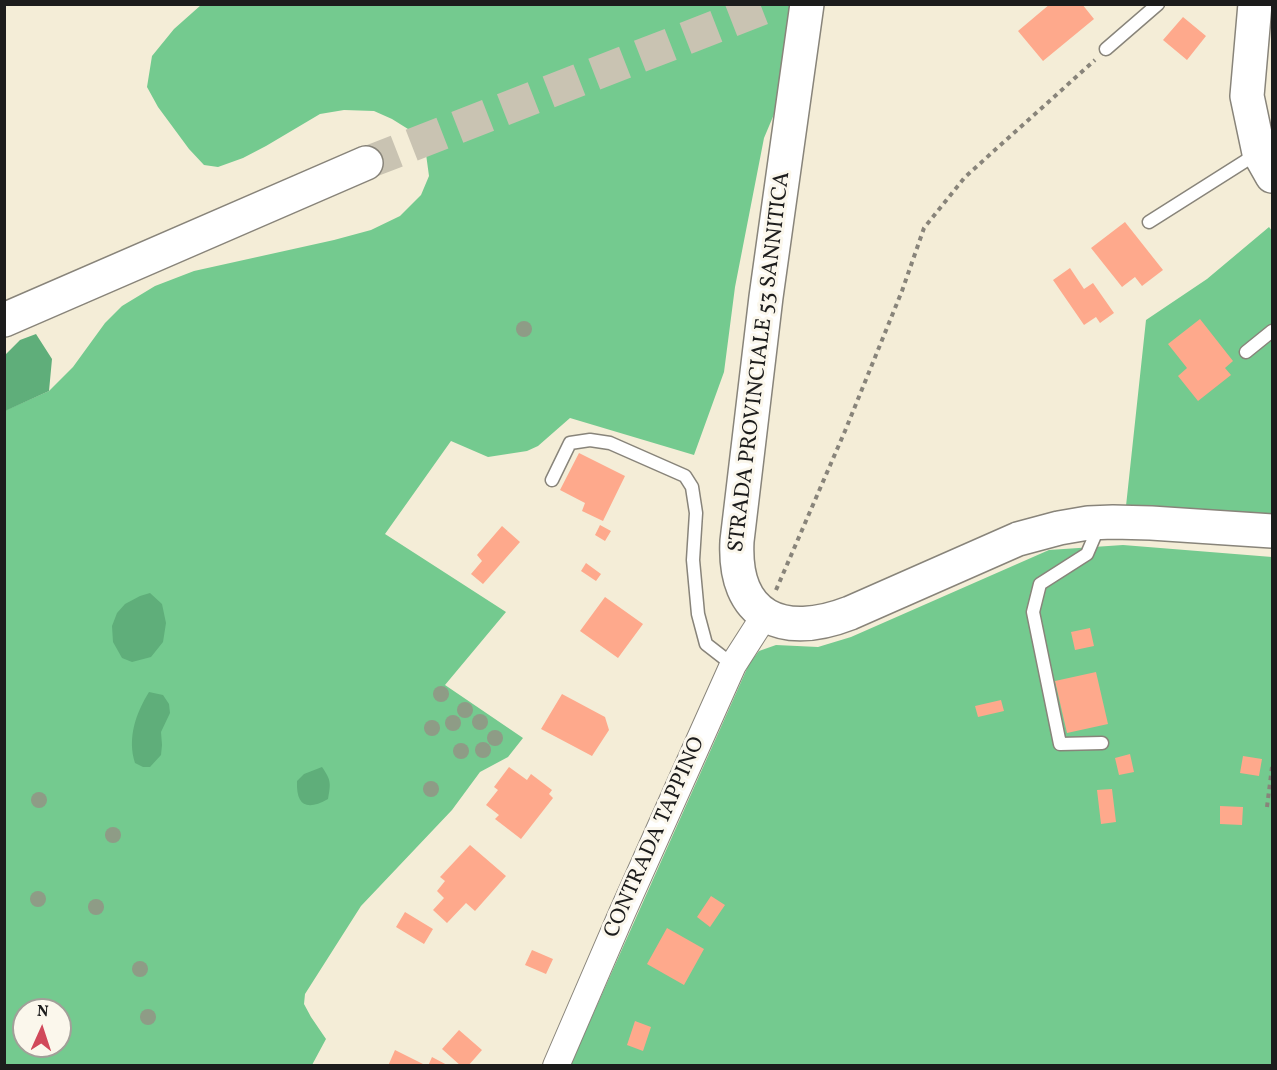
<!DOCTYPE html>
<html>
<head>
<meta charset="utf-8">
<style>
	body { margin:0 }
	#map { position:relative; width:1277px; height:1070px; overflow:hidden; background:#f4edd7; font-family:Vollkorn,serif }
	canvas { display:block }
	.frame { position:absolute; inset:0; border:6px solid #1c1c1c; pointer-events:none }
	.north { position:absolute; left:12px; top:998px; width:60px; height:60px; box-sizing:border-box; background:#fbf7ec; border:2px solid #a29f99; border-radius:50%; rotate:3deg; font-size:16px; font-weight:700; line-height:24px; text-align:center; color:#1c1c1c }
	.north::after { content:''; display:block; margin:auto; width:21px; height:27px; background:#d1495b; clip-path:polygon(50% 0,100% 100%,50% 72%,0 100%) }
</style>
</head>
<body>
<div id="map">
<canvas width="1277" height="1070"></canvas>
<div class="frame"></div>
<div class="north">N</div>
</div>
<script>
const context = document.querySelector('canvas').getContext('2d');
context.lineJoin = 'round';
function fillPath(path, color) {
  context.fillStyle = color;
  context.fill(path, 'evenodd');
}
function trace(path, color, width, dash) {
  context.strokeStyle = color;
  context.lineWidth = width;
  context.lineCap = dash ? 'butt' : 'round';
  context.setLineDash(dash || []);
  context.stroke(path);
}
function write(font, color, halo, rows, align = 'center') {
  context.font = font + ' Vollkorn,serif';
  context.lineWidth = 6;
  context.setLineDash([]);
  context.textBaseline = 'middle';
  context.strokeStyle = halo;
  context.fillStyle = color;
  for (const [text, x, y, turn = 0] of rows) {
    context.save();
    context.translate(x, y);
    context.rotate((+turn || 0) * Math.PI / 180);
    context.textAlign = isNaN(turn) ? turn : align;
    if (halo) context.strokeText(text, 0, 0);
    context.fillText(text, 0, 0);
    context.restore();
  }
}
fillPath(new Path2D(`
	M 201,5 L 800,5 L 791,74 L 764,138 L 735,287 L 724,372 L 694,455 L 570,418 L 538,446 L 527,451 L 488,457 L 451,441 L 385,534 L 506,612 L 445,685 L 523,738 L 508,757 L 480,772 L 452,810 L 361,906 L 305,994 L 304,1004 L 311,1017 L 326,1039 L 312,1065 L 5,1065 L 4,411 L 49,391 L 73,367 L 105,323 L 122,306 L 155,286 L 194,271 L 334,240 L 371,230 L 400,216 L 421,195 L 429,176 L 426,154 L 408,129 L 392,119 L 374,111 L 344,110 L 320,114 L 266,146 L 243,158 L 218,167 L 204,165 L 189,149 L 158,107 L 147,87 L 152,56 L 174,29 ZM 24,1010 L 60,1010 L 60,1046 L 24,1046 Z
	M 1269,227 L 1272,231 L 1272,517 L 1126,506 L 1146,320 L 1207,279 Z
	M 1123,545 L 1272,557 L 1272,1065 L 570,1066 L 749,664 L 759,651 L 776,645 L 818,647 L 851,637 L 1049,550 Z`), '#74ca8f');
fillPath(new Path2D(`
	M 36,334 L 52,359 L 49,391 L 5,411 L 5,355 L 20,340 Z
	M 150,593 L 162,604 L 166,623 L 163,642 L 151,657 L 132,662 L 122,658 L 113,642 L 112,626 L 117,613 L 125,604 L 140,596 Z
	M 149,692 L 163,695 L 169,704 L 170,713 L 161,732 L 162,745 L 161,755 L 150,767 L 143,767 L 135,763 C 127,738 136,713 149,692 Z
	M 322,767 C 331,780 331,783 328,799 C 307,811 296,806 297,781 L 304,774 Z`), '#5fae7a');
fillPath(new Path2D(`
	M 1050,4 L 1082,4 L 1094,19 L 1043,61 L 1018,31 Z
	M 1183,17 L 1206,36 L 1187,60 L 1163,40 Z
	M 1125,222 L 1163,270 L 1142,286 L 1135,277 L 1122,287 L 1091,248 Z
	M 1070,268 L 1084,289 L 1093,283 L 1114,313 L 1100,323 L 1096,317 L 1084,325 L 1053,280 Z
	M 1200,319 L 1233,361 L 1225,368 L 1231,375 L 1198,401 L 1178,376 L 1187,368 L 1168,344 Z
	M 579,453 L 625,476 L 603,521 L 582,511 L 585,503 L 560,490 Z
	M 600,525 L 611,531 L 605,541 L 595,535 Z
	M 502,526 L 520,542 L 483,584 L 471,574 L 482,561 L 477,555 Z
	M 586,563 L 601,574 L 596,581 L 581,571 Z
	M 605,597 L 643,624 L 618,658 L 580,631 Z
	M 1090,628 L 1094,646 L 1075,650 L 1071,632 Z
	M 1096,672 L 1108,724 L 1067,733 L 1055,681 Z
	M 562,694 L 605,717 L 609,730 L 592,756 L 541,729 Z
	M 1001,700 L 1004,711 L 978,717 L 975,706 Z
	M 1130,754 L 1134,772 L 1119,775 L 1115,758 Z
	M 1243,756 L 1262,759 L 1259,776 L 1240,773 Z
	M 509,767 L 527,780 L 531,774 L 552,790 L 549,794 L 553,798 L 521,839 L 495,819 L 499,815 L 486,805 L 498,790 L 494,787 Z
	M 1112,789 L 1116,822 L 1101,824 L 1097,790 Z
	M 1220,806 L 1243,807 L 1242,825 L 1220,824 Z
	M 470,845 L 506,876 L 475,911 L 466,903 L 447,923 L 433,910 L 444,898 L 437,891 L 445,881 L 440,877 Z
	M 711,896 L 725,905 L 710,927 L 697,917 Z
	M 405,912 L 433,929 L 424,944 L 396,927 Z
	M 667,928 L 704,949 L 684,985 L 647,964 Z
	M 532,950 L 553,959 L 546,974 L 525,965 Z
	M 635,1021 L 651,1027 L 643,1051 L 627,1045 Z
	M 459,1030 L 482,1050 L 468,1066 L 461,1066 L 442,1049 Z
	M 395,1050 L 427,1066 L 388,1066 Z
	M 432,1057 L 449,1066 L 428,1066 Z`), '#fea98c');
trace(new Path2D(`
	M 366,163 L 774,4`), '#c9c3b2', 33, [33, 16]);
const lane = new Path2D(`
	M 1106,49 L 1158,4
	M 1149,222 L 1258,153
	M 1246,352 L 1272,331
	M 552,480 L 570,443 L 590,440 L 610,443 L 685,476 L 692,487 L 696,513 L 693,560 L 698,614 L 706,644 L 733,665
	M 1099,526 L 1087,554 L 1040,584 L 1033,612 L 1060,744 L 1102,743`);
const street = new Path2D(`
	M 556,1066 L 622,913 L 733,665 L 765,615`);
const secondary = new Path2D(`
	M 807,4 L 766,297 L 737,541 C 733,618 783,639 850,613 L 1018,539 L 1059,528 L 1088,523 L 1113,522 L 1151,523 L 1272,531
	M 1255,4 L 1247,96 L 1259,153 L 1272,176`);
const primary = new Path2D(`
	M 4,320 L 366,163`);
trace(lane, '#88847a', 15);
trace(street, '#88847a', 28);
trace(secondary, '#88847a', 36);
trace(primary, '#88847a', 36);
trace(new Path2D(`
	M 776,590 L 845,431 L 902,291 L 924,228 L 965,177 L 1095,60
	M 1267,807 L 1272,767`), '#88847a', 4, [4.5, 4.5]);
trace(lane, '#fff', 12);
trace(street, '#fff', 26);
trace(secondary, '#fff', 33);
trace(primary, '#fff', 33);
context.fillStyle = '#8e9c86';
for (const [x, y] of [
	[524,329],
	[441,694],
	[465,710],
	[480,722],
	[453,723],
	[432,728],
	[495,738],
	[483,750],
	[461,751],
	[431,789],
	[39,800],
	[113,835],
	[38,899],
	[96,907],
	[140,969],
	[148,1017]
]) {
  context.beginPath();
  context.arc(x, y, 8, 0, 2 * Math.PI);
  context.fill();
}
write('22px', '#1c1c1c', '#fbf7ec', [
	["STRADA PROVINCIALE 53 SANNITICA",761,362,-83],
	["CONTRADA TAPPINO",656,838,-66]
]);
</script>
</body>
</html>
